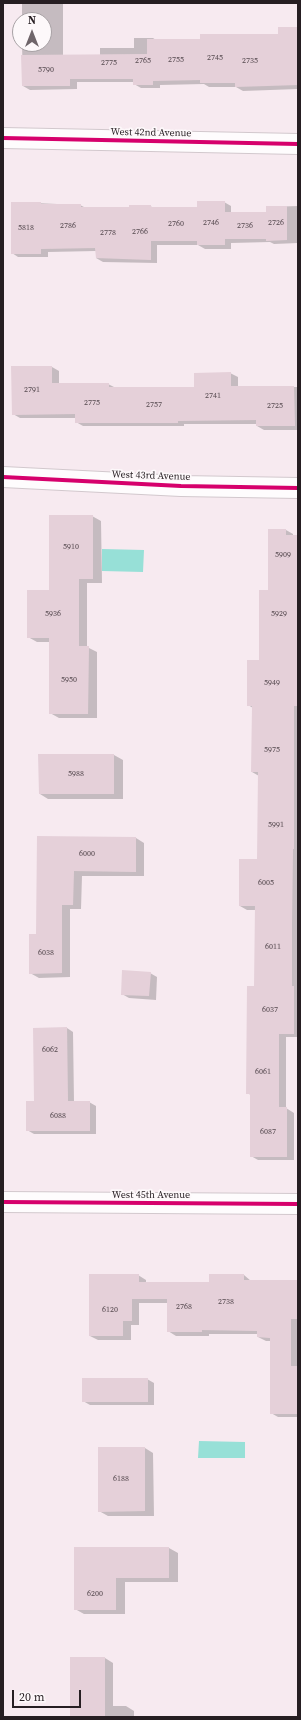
<!DOCTYPE html>
<html>
<head>
<meta charset="utf-8">
<style>
	body { margin:0 }
	#map { position:relative; width:301px; height:1720px; overflow:hidden; background:#f7eaf0; font-family:"Source Serif 4",serif }
	canvas { display:block }
	.frame { position:absolute; inset:0; border:4px solid #261e22; pointer-events:none }
	.north { position:absolute; left:12px; top:12px; width:40px; height:40px; box-sizing:border-box; background:#fdf8fa; border:1px solid #a7a1a4; border-radius:50%; rotate:0deg; font-size:11px; font-weight:700; line-height:16px; text-align:center; color:#261e22 }
	.north::after { content:''; display:block; margin:auto; width:14px; height:18px; background:#6f656a; clip-path:polygon(50% 0,100% 100%,50% 72%,0 100%) }
	.scale { position:absolute; left:12px; top:1690px; width:69px; height:18px; box-sizing:border-box; border:2px solid #261e22; border-top:0; padding-left:5px; font-size:12px; line-height:14px; white-space:nowrap; color:#261e22; -webkit-text-stroke:3px #fdf8fa; paint-order:stroke }
</style>
</head>
<body>
<div id="map">
<canvas width="301" height="1720"></canvas>
<div class="frame"></div>
<div class="north">N</div>
<div class="scale">20 m</div>
</div>
<script>
const context = document.querySelector('canvas').getContext('2d');
context.lineJoin = 'round';
function fillPath(path, color) {
  context.fillStyle = color;
  context.fill(path, 'evenodd');
}
function trace(path, color, width, dash) {
  context.strokeStyle = color;
  context.lineWidth = width;
  context.lineCap = dash ? 'butt' : 'round';
  context.setLineDash(dash || []);
  context.stroke(path);
}
function write(font, color, halo, rows, align = 'center') {
  context.font = font + ' "Source Serif 4",serif';
  context.lineWidth = 3.5;
  context.setLineDash([]);
  context.textBaseline = 'middle';
  context.strokeStyle = halo;
  context.fillStyle = color;
  for (const [text, x, y, turn = 0] of rows) {
    context.save();
    context.translate(x, y);
    context.rotate((+turn || 0) * Math.PI / 180);
    context.textAlign = isNaN(turn) ? turn : align;
    if (halo) context.strokeText(text, 0, 0);
    context.fillText(text, 0, 0);
    context.restore();
  }
}
fillPath(new Path2D(`
	M 102,549 L 144,550 L 143,572 L 102,571 Z
	M 199,1441 L 245,1442 L 245,1458 L 198,1458 Z`), '#97e0d7');
fillPath(new Path2D(`
	M 22,3 L 63,3 L 63,55 L 100,55 L 100,48 L 134,48 L 134,38 L 153,38 L 156,40 L 201,40 L 279,35 L 298,28 L 298,89 L 243,91 L 236,87 L 209,87 L 204,84 L 160,85 L 160,88 L 141,88 L 134,84 L 134,82 L 77,82 L 77,89 L 30,90 L 23,86 L 22,44 L 44,44 L 44,20 L 22,20 Z
	M 12,202 L 80,205 L 86,208 L 130,208 L 150,206 L 154,208 L 198,208 L 224,202 L 231,206 L 231,213 L 267,213 L 267,207 L 298,206 L 298,243 L 274,244 L 270,242 L 231,243 L 231,249 L 205,249 L 198,245 L 157,245 L 157,263 L 103,262 L 96,258 L 96,251 L 48,252 L 48,257 L 18,257 L 12,253 Z
	M 52,367 L 59,371 L 59,384 L 108,384 L 116,388 L 195,388 L 230,373 L 238,377 L 238,387 L 298,387 L 298,430 L 264,430 L 257,426 L 257,424 L 184,424 L 184,426 L 83,426 L 76,422 L 76,418 L 20,418 L 13,414 Z
	M 92,516 L 101,521 L 102,583 L 87,583 L 87,647 L 97,652 L 97,718 L 59,718 L 50,713 L 50,642 L 37,642 L 28,637 L 50,591 Z
	M 286,530 L 293,534 L 293,536 L 298,536 L 298,1037 L 286,1037 L 286,1108 L 294,1113 L 294,1160 L 258,1160 L 251,1156 L 251,1095 L 247,1093 L 255,987 L 256,910 L 247,910 L 240,906 L 258,860 L 259,776 L 252,772 L 253,708 L 248,705 L 260,661 L 269,591 Z
	M 114,755 L 123,760 L 123,799 L 48,799 L 40,794 Z
	M 38,837 L 136,838 L 144,843 L 144,876 L 82,876 L 81,909 L 70,909 L 70,977 L 39,978 L 30,973 L 37,935 Z
	M 150,973 L 157,977 L 156,1000 L 129,998 L 122,994 Z
	M 67,1028 L 73,1032 L 74,1102 L 89,1102 L 96,1106 L 96,1134 L 34,1134 L 27,1130 L 35,1102 Z
	M 138,1275 L 146,1280 L 146,1283 L 210,1283 L 244,1275 L 251,1281 L 298,1281 L 298,1417 L 278,1417 L 271,1413 L 271,1341 L 266,1341 L 258,1337 L 258,1334 L 209,1334 L 209,1336 L 176,1336 L 168,1331 L 168,1303 L 139,1303 L 139,1325 L 131,1325 L 131,1340 L 98,1340 L 90,1336 Z
	M 147,1379 L 154,1383 L 154,1405 L 90,1405 L 83,1401 Z
	M 145,1448 L 153,1453 L 154,1516 L 108,1516 L 99,1511 Z
	M 75,1548 L 169,1548 L 178,1553 L 178,1582 L 125,1582 L 125,1614 L 84,1614 L 75,1609 Z
	M 71,1658 L 105,1658 L 113,1663 L 113,1706 L 126,1706 L 134,1711 L 134,1717 L 71,1717 Z`), '#0003');
fillPath(new Path2D(`
	M 278,27 L 298,27 L 298,85 L 235,87 L 235,83 L 200,83 L 200,80 L 153,81 L 153,85 L 133,85 L 133,79 L 70,79 L 70,86 L 22,86 L 21,55 L 147,54 L 147,39 L 200,39 L 200,34 L 278,34 Z
	M 197,201 L 225,201 L 225,212 L 266,212 L 266,206 L 287,206 L 287,240 L 266,241 L 266,239 L 225,239 L 225,245 L 197,245 L 197,241 L 151,241 L 151,260 L 96,258 L 95,248 L 41,249 L 41,254 L 11,254 L 11,202 L 41,202 L 41,204 L 81,204 L 81,207 L 129,207 L 129,205 L 151,205 L 151,207 L 197,207 Z
	M 11,366 L 52,366 L 52,383 L 109,383 L 109,387 L 194,387 L 194,373 L 231,372 L 231,386 L 294,386 L 295,426 L 256,426 L 256,420 L 178,421 L 178,423 L 75,423 L 75,414 L 12,415 Z
	M 49,515 L 93,515 L 93,579 L 79,579 L 79,646 L 89,646 L 88,714 L 49,714 L 49,638 L 27,638 L 27,590 L 49,590 Z
	M 268,529 L 286,529 L 286,535 L 298,535 L 298,706 L 294,706 L 294,849 L 293,849 L 292,922 L 292,986 L 294,986 L 294,1034 L 279,1034 L 279,1107 L 287,1107 L 287,1157 L 250,1157 L 250,1094 L 246,1094 L 247,986 L 254,986 L 255,906 L 239,906 L 239,859 L 257,859 L 258,772 L 251,772 L 252,706 L 247,706 L 247,660 L 259,660 L 259,590 L 268,590 Z
	M 38,754 L 114,754 L 114,794 L 39,794 Z
	M 37,836 L 136,837 L 136,872 L 74,871 L 73,905 L 62,905 L 62,973 L 29,974 L 29,934 L 36,934 Z
	M 122,970 L 151,972 L 149,996 L 121,995 Z
	M 67,1027 L 68,1101 L 90,1101 L 90,1131 L 26,1131 L 26,1101 L 34,1101 L 33,1028 Z
	M 89,1274 L 139,1274 L 139,1282 L 209,1282 L 209,1274 L 244,1274 L 244,1280 L 298,1280 L 298,1319 L 291,1319 L 291,1366 L 298,1366 L 298,1414 L 270,1414 L 270,1338 L 257,1337 L 257,1331 L 202,1330 L 202,1332 L 167,1332 L 167,1299 L 132,1299 L 132,1321 L 123,1321 L 123,1336 L 89,1336 Z
	M 82,1378 L 148,1378 L 148,1402 L 82,1402 Z
	M 98,1447 L 145,1447 L 145,1511 L 98,1512 Z
	M 74,1547 L 169,1547 L 169,1578 L 116,1578 L 116,1610 L 74,1610 Z
	M 70,1657 L 105,1657 L 105,1717 L 70,1717 Z`), '#e5d0d9');
const minor = new Path2D(`
	M 3,138 L 298,144
	M 3,477 L 181,486 L 298,488
	M 3,1202 L 298,1204`);
trace(minor, '#d2c8cd', 22);
trace(minor, '#fefcfd', 20);
trace(new Path2D(`
	M 3,138 L 298,144
	M 3,477 L 181,486 L 298,488
	M 3,1202 L 298,1204`), '#d6006c', 4);
write('8px', '#564a50', null, [
	["2745",215,58],
	["2755",176,60],
	["2765",143,61],
	["2735",250,61],
	["2775",109,63],
	["5790",46,70],
	["2746",211,223],
	["2726",276,223],
	["2760",176,224],
	["2786",68,226],
	["2736",245,226],
	["5818",26,228],
	["2766",140,232],
	["2778",108,233],
	["2791",32,390],
	["2741",213,396],
	["2775",92,403],
	["2757",154,405],
	["2725",275,406],
	["5910",71,547],
	["5909",283,555],
	["5936",53,614],
	["5929",279,614],
	["5950",69,680],
	["5949",272,683],
	["5975",272,750],
	["5988",76,774],
	["5991",276,825],
	["6000",87,854],
	["6005",266,883],
	["6011",273,947],
	["6038",46,953],
	["6037",270,1010],
	["6062",50,1050],
	["6061",263,1072],
	["6088",58,1116],
	["6087",268,1132],
	["2738",226,1302],
	["2768",184,1307],
	["6120",110,1310],
	["6188",121,1479],
	["6200",95,1594]
]);
write('10px', '#261e22', '#fdf8fa', [
	["West 42nd Avenue",151,133,1],
	["West 43rd Avenue",151,476,2],
	["West 45th Avenue",151,1195]
]);
</script>
</body>
</html>
